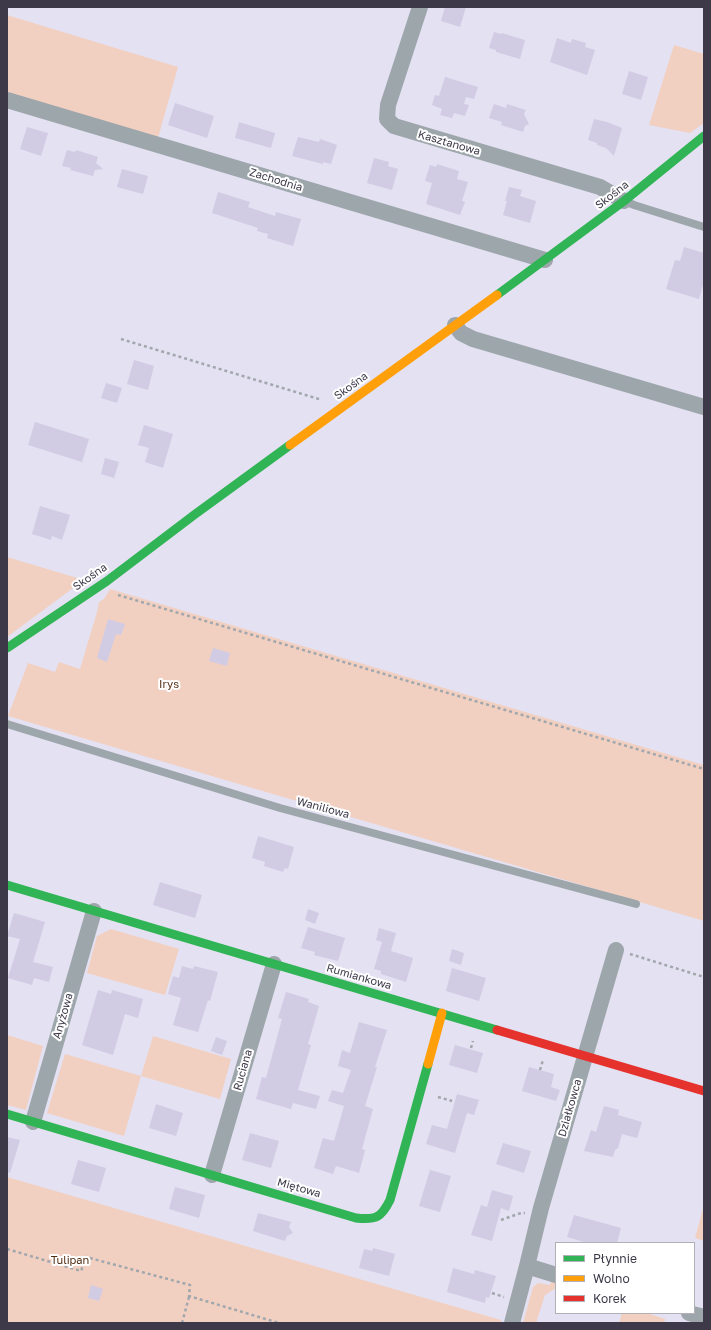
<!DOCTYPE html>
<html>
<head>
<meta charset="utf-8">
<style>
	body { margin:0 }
	#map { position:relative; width:711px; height:1330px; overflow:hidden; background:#e4e1f2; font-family:"Golos Text",sans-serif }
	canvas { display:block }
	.frame { position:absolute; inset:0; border:8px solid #3d3949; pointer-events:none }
	.legend { position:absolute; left:555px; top:1242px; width:140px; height:72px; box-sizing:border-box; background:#fff; border:1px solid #b1b0b6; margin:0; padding:5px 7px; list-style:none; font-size:12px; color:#3d3949 }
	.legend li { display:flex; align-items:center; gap:8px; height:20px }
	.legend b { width:20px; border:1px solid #b1b0b6 }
</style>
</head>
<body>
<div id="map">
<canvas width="711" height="1330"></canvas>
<div class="frame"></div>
<ul class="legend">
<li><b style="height:5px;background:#30b455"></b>Płynnie</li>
<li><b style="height:5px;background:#ff9f0a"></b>Wolno</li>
<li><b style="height:5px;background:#e5322d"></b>Korek</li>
</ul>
</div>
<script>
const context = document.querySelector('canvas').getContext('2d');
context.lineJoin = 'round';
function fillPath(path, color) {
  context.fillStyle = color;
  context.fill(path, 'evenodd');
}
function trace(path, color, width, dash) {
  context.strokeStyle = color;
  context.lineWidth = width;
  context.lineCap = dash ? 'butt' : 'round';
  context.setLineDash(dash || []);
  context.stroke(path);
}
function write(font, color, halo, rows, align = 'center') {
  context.font = font + ' "Golos Text",sans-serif';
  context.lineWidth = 4;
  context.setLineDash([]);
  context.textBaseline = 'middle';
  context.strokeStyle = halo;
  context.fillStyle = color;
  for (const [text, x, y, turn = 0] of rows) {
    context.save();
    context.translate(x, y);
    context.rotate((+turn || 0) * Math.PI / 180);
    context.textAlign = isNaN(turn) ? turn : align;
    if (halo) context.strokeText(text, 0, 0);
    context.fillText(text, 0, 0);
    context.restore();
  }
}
fillPath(new Path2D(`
	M 7,15 L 178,67 L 158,138 L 7,96 Z
	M 674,45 L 704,54 L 704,123 L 690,133 L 649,125 Z
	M 7,557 L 84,580 L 7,637 Z
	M 110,589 L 704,765 L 704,921 L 8,716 L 28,663 L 55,672 L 59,662 L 80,669 L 97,612 L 99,602 L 104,599 Z
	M 111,929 L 179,949 L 165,995 L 87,973 L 97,936 Z
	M 7,1035 L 43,1046 L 26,1110 L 7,1105 Z
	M 153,1036 L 231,1059 L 220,1099 L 141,1076 L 124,1136 L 47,1113 L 65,1054 L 141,1076 Z
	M 7,1177 L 501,1320 L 500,1323 L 7,1323 Z
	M 704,1205 L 704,1241 L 695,1238 Z
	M 552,1279 L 556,1283 L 556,1288 L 545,1295 L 536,1323 L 523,1323 L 533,1287 L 538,1283 L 550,1285 Z
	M 622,1313 L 647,1313 L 665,1319 L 664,1323 L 619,1323 Z`), '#f2d0c1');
fillPath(new Path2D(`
	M 445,7 L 466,7 L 460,27 L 441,21 Z
	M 494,32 L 501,34 L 502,33 L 525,40 L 520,59 L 496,52 L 496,50 L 489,48 Z
	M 557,38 L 571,43 L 572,39 L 586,43 L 585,47 L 595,50 L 587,75 L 550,62 Z
	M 629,71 L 648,77 L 641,100 L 622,94 Z
	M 445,77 L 478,87 L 474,99 L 466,97 L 464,104 L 469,105 L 465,116 L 454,113 L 452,118 L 440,115 L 442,109 L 432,105 L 435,95 L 439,96 Z
	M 175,103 L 214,116 L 207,138 L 168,125 Z
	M 494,104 L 506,108 L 507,104 L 526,110 L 524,114 L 529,124 L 525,126 L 523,132 L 501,125 L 502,122 L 489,118 Z
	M 594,119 L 607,122 L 622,128 L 614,156 L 606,148 L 597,145 L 597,143 L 588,140 Z
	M 239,122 L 275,133 L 271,148 L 235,138 Z
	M 27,127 L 48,133 L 41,156 L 20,149 Z
	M 298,137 L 319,142 L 320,139 L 337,145 L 331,164 L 323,162 L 323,164 L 292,156 Z
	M 67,150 L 75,152 L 76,150 L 98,157 L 96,163 L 103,169 L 95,170 L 93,176 L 70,170 L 71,168 L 62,166 Z
	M 374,158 L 389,162 L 388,166 L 398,169 L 392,190 L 367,183 Z
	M 437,164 L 459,171 L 457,179 L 468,182 L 462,201 L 465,202 L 460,215 L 426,204 L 432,183 L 425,181 L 430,165 L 436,167 Z
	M 122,169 L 148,176 L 143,194 L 117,187 Z
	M 509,187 L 522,190 L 520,196 L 536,201 L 530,223 L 503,215 L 507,201 L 505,201 Z
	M 218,192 L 250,202 L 248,207 L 275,216 L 276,212 L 301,219 L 293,246 L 267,238 L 268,234 L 257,231 L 258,228 L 212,213 Z
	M 684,247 L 704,253 L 704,281 L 699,299 L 666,289 L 675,260 L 680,261 Z
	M 134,360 L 154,366 L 148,390 L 127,384 Z
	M 106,383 L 122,388 L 117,403 L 101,398 Z
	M 35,422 L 89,439 L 82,462 L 28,445 Z
	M 144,425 L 173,434 L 163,468 L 145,462 L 149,448 L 138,445 Z
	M 105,458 L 119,462 L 114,478 L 101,474 Z
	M 40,506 L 70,515 L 62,540 L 52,536 L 51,540 L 32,534 Z
	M 108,619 L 125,624 L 121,635 L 116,634 L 107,662 L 97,658 Z
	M 213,648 L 230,653 L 227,666 L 209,661 Z
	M 258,836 L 294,847 L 288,869 L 285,868 L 283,872 L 264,866 L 265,862 L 252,858 Z
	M 160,882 L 202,895 L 195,918 L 153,905 Z
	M 308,909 L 319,913 L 315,924 L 305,920 Z
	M 14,913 L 45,922 L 33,962 L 53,967 L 49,982 L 34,978 L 32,985 L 8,978 L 20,939 L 7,936 Z
	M 308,927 L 345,938 L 338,961 L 314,955 L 315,952 L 301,948 Z
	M 379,928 L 396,933 L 391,951 L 413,958 L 406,982 L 381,974 L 381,971 L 374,969 L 382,942 L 376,940 Z
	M 452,949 L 464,953 L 461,965 L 449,961 Z
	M 182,966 L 193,969 L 194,966 L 218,972 L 210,1001 L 208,1000 L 198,1032 L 173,1025 L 181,998 L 168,994 L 173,976 L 179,978 Z
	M 452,968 L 486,978 L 479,1001 L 446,991 Z
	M 98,990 L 111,994 L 112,990 L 143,999 L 138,1018 L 125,1014 L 113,1055 L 82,1045 Z
	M 286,992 L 309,999 L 308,1002 L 319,1006 L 308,1044 L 311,1045 L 298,1090 L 320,1096 L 316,1109 L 293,1103 L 291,1109 L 256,1099 L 262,1077 L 266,1078 L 282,1019 L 278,1018 Z
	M 359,1022 L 387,1030 L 375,1067 L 377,1067 L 365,1106 L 373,1109 L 362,1149 L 365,1150 L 359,1173 L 336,1166 L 333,1174 L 314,1168 L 323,1138 L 334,1141 L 344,1106 L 328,1101 L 332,1090 L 343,1093 L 351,1070 L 338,1066 L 342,1050 L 350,1053 Z
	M 216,1037 L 227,1041 L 222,1055 L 211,1051 Z
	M 455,1045 L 483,1053 L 477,1073 L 449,1065 Z
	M 529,1067 L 554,1074 L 551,1087 L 560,1090 L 556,1101 L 522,1091 Z
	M 457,1094 L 479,1100 L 474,1115 L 467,1113 L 455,1153 L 426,1144 L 432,1125 L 447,1129 Z
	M 156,1104 L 183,1113 L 176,1136 L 149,1128 Z
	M 604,1106 L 619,1110 L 618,1115 L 642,1122 L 637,1138 L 622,1134 L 618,1148 L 615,1150 L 613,1157 L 584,1151 L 591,1130 L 596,1132 Z
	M 250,1133 L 279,1141 L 271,1168 L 242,1160 Z
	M 7,1137 L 20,1140 L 10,1173 L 7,1172 Z
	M 503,1143 L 531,1151 L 524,1173 L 496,1164 Z
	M 78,1160 L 106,1168 L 99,1192 L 71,1184 Z
	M 430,1170 L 451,1176 L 440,1212 L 419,1206 Z
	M 175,1187 L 205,1195 L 199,1218 L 169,1209 Z
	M 492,1190 L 513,1196 L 509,1211 L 501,1208 L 492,1241 L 471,1235 L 481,1205 L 487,1207 Z
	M 258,1213 L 291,1222 L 289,1227 L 293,1233 L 287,1236 L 285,1241 L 253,1231 Z
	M 574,1215 L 621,1228 L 617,1243 L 587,1243 L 567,1237 Z
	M 373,1248 L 395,1254 L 389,1276 L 359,1268 L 364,1249 L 372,1251 Z
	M 453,1268 L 474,1274 L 475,1270 L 496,1276 L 489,1298 L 486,1297 L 485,1303 L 447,1292 Z
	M 91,1285 L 103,1289 L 99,1301 L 88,1298 Z`), '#d1cbe4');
trace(new Path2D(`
	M 121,339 L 322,400
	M 118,595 L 704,769
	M 630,954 L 704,977
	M 471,1048 L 473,1041
	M 540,1070 L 543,1060
	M 438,1097 L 452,1101
	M 501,1220 L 521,1213 L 525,1213
	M 7,1249 L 81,1271 L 86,1257 L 190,1285 L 189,1296 L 279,1323
	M 492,1293 L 504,1297
	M 182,1323 L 189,1297`), '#a1a7ac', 2.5, [3, 3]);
trace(new Path2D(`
	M 627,202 L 634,205 L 704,227
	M 7,724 L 280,808 L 636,904`), '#9da6ab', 8);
trace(new Path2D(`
	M 420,7 L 388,105 L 387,119 L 394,126 L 600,187 L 624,201
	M 7,100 L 545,260
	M 455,325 L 461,333 L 473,339 L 704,407
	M 33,1122 L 94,911
	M 212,1175 L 274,964
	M 527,1266 L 556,1275
	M 689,1313 L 704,1317
	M 512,1323 L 527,1266 L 541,1208 L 616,950`), '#9da6ab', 16);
trace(new Path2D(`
	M 497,295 L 624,201 L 704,136
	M 7,648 L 107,581 L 194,515 L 290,445
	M 7,885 L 497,1030
	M 7,1114 L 356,1218 C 376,1220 381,1218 390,1200 L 428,1064`), '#30b455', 9);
trace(new Path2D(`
	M 290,445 L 497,295
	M 428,1064 L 442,1013`), '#ff9f0a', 9);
trace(new Path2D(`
	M 497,1030 L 704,1091`), '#e5322d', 9);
write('11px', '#3d3949', '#fff', [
	["Kasztanowa",449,143,16],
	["Zachodnia",276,180,17],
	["Skośna",612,195,-38],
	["Skośna",351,386,-36],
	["Skośna",90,577,-35],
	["Waniliowa",323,808,15],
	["Rumiankowa",359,977,16],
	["Anyżowa",63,1016,-74],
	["Ruciana",243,1070,-74],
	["Działkowca",570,1108,-74],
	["Miętowa",299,1188,16]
]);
write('11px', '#522e13', '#fff', [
	["Irys",169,685],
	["Tulipan",70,1261]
]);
</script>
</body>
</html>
